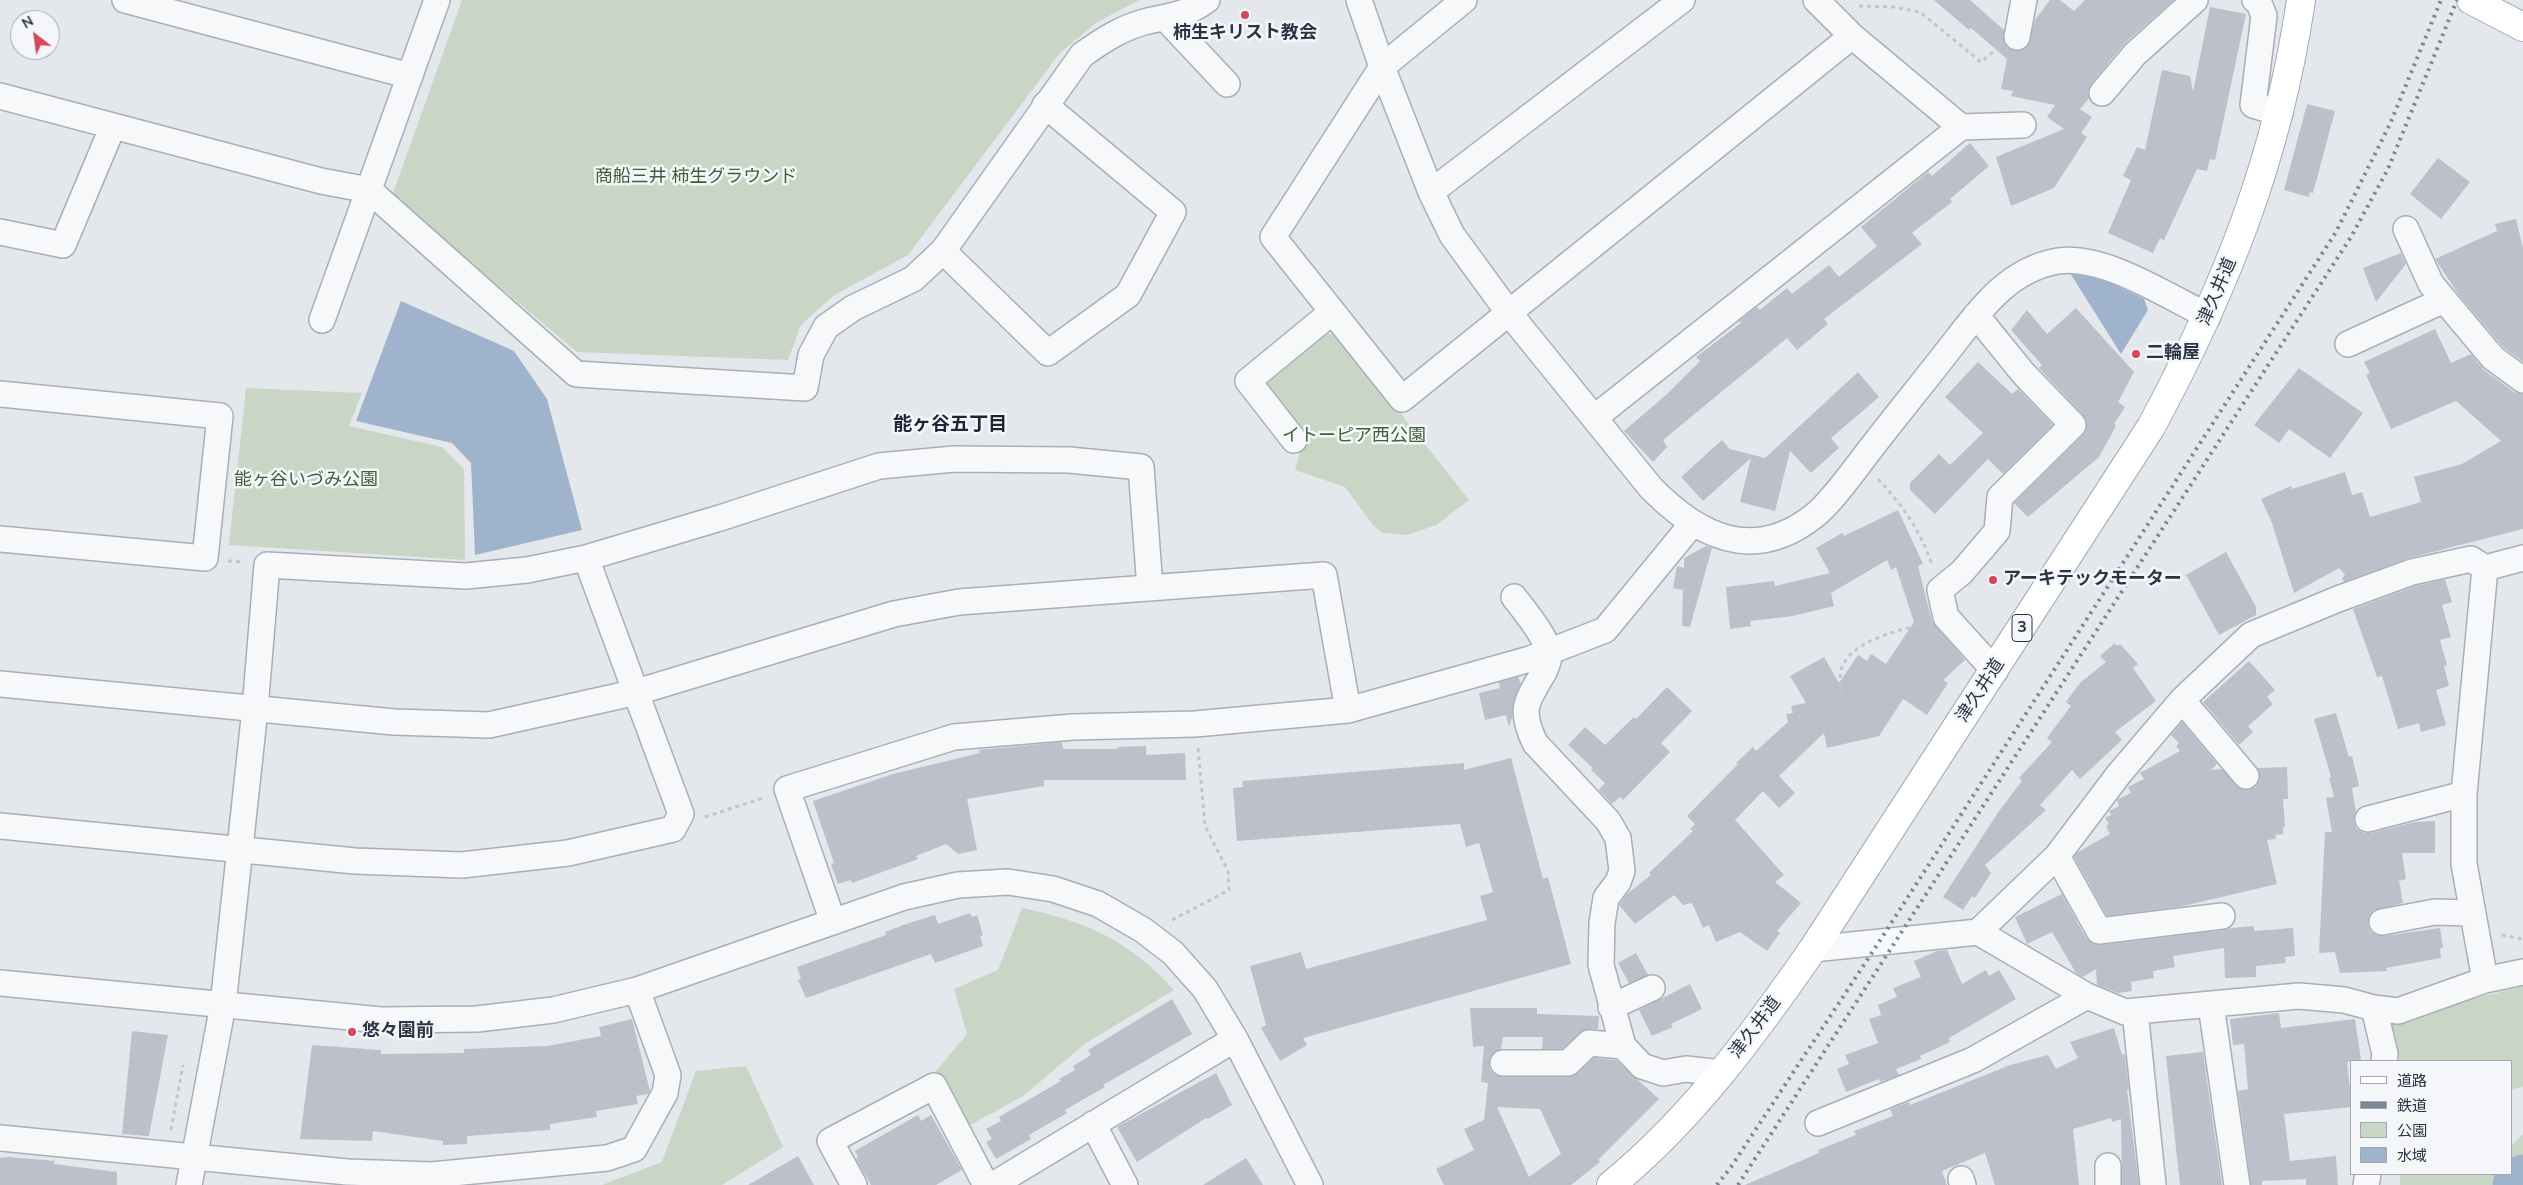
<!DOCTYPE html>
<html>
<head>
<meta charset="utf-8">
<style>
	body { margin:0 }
	#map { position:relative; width:2523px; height:1185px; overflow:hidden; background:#e4e7ec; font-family:"Nunito Sans","Noto Sans JP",sans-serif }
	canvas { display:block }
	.legend { position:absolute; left:2350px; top:1060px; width:162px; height:115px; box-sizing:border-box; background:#f4f6f9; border:1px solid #a4a8b1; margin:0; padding:6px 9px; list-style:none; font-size:15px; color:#2b3445 }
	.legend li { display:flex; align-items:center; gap:10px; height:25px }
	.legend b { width:25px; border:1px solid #a4a8b1 }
	.north { position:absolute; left:10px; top:10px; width:50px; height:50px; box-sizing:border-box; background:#f4f6f9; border:1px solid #a4a8b1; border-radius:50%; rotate:330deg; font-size:14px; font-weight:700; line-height:20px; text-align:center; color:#2b3445 }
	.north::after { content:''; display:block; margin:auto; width:18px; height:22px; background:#d1495b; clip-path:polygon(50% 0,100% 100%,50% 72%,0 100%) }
</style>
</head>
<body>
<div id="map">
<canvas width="2523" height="1185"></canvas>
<ul class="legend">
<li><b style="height:6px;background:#fff"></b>道路</li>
<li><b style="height:6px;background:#7d8696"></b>鉄道</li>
<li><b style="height:14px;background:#c9d6c5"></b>公園</li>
<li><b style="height:14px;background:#9fb4cc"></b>水域</li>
</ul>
<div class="north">N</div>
</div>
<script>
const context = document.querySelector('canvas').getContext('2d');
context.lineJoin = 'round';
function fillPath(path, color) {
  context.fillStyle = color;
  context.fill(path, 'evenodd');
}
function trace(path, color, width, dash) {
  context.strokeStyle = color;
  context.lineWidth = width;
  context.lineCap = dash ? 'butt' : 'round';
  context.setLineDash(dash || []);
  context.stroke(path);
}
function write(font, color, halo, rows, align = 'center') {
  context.font = font + ' "Nunito Sans","Noto Sans JP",sans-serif';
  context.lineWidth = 5;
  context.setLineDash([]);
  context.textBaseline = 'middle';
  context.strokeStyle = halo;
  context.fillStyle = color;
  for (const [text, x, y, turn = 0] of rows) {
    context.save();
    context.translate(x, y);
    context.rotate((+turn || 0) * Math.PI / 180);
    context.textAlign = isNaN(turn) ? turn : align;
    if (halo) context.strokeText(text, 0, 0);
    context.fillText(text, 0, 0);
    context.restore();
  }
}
fillPath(new Path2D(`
	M 462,0 L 1139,0 L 1096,23 L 1060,53 L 908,255 L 833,296 L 801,325 L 788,360 L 577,352 L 392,196 Z
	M 1321,334 L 1338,334 L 1469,500 L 1436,525 L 1407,535 L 1382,533 L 1373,525 L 1345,487 L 1295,470 L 1304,437 L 1266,391 L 1266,380 Z
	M 246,388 L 362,393 L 349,426 L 442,447 L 464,469 L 465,560 L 229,545 Z
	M 1022,908 C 1086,921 1130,941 1174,990 L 1086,1043 L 1023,1096 L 970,1125 L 936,1071 L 967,1034 L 954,989 L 998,970 Z
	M 2523,986 L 2523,1087 L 2512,1089 L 2512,1061 L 2396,1061 L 2385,1022 Z
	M 746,1066 L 783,1147 L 722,1185 L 602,1185 L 662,1162 L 696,1071 Z
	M 2523,1134 L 2523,1166 L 2502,1185 L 2400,1185 L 2400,1174 L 2512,1174 L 2512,1145 Z`), '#c9d6c5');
fillPath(new Path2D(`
	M 2070,273 L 2103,279 L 2144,299 L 2148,310 L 2121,354 Z
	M 401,301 L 514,351 L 547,399 L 582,530 L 475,555 L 471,463 L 452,443 L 356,421 Z`), '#9fb4cc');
trace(new Path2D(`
	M 2515,1185 L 2523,1177`), '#9fb4cc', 45);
fillPath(new Path2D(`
	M 1934,0 L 1970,0 L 2004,30 L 2004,42 L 2008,48 L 2015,51 L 2022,50 L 2028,46 L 2035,20 L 2050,0 L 2060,0 L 2074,11 L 2085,0 L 2174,0 L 2125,43 L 2091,84 L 2088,91 L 2089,98 L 2080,109 L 2092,117 L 2081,133 L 2087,137 L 2054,188 L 2011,206 L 1996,157 L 2064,129 L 2047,117 L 2055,105 L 2011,96 L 2013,91 L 2001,89 L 2007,59 L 1971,28 L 1969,30 Z
	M 2210,7 L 2246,14 L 2215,160 L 2210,159 L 2207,171 L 2197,169 L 2164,240 L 2160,238 L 2153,253 L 2108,233 L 2131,180 L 2123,176 L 2137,147 L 2145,150 L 2162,70 L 2190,76 L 2193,92 Z
	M 2307,104 L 2335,111 L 2313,193 L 2310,192 L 2309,197 L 2284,190 Z
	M 1970,143 L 1989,166 L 1950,199 L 1952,202 L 1912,233 L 1922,244 L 1824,319 L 1828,324 L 1797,350 L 1787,338 L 1663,440 L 1667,447 L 1653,462 L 1624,431 L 1666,395 L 1700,361 L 1696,357 L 1741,323 L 1739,321 L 1757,307 L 1760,310 L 1787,288 L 1792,294 L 1829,265 L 1839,277 L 1877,246 L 1861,227 L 1928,172 L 1932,176 Z
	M 2438,158 L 2470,182 L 2441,219 L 2410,194 Z
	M 2516,219 L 2523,248 L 2523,362 L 2503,347 L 2459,295 L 2435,259 L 2497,231 L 2495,224 Z
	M 2401,253 L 2406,264 L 2376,302 L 2363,268 Z
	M 2076,308 L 2134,372 L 2118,402 L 2125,407 L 2114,424 L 2116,426 L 2099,457 L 2028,517 L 2014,503 L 2083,435 L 2087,422 L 2083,415 L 2039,368 L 2042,365 L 2011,330 L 2027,310 L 2047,334 Z
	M 2435,329 L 2451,363 L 2471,354 L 2484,370 L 2514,392 L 2523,394 L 2523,529 L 2409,558 L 2344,582 L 2342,578 L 2345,575 L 2339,568 L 2294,593 L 2272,523 L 2261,499 L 2291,486 L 2292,489 L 2345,472 L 2352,495 L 2362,492 L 2370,517 L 2421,502 L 2414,477 L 2462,464 L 2501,441 L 2456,401 L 2391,429 L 2366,375 L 2370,373 L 2364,362 Z
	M 1978,362 L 2012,394 L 2018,389 L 2053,425 L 2003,474 L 1988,459 L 1935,514 L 1910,490 L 1910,483 L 1939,454 L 1950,465 L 1983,433 L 1945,397 Z
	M 2299,368 L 2363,413 L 2330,458 L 2289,429 L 2279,443 L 2254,425 Z
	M 1858,372 L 1879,397 L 1831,438 L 1839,448 L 1811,473 L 1790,451 L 1775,511 L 1740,502 L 1751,458 L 1703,501 L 1681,477 L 1722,440 L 1730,449 L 1765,458 Z
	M 1898,510 L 1923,564 L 1918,566 L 1932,621 L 1965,660 L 1943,680 L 1948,683 L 1927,715 L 1903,699 L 1879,736 L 1827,748 L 1824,733 L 1779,776 L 1795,793 L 1779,808 L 1763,791 L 1735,820 L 1784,875 L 1775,882 L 1801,903 L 1777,931 L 1780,933 L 1767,951 L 1740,932 L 1716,942 L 1709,925 L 1703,928 L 1692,903 L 1683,905 L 1674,895 L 1635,924 L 1619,905 L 1627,894 L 1651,875 L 1649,873 L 1693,831 L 1690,829 L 1695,824 L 1687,816 L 1738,764 L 1736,763 L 1753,747 L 1756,751 L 1788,722 L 1786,714 L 1793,713 L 1791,706 L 1806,703 L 1790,676 L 1824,657 L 1839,683 L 1858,655 L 1867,661 L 1871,654 L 1886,664 L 1914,622 L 1896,567 L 1891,570 L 1887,560 L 1831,593 L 1834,606 L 1793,616 L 1750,621 L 1751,626 L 1730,629 L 1726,587 L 1774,581 L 1775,586 L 1830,573 L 1816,548 L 1842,533 L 1844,536 Z
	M 1706,546 L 1712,548 L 1690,627 L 1682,626 L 1683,590 L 1673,588 L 1677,566 L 1684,568 L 1684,558 Z
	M 2226,552 L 2256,607 L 2256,615 L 2219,635 L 2186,575 Z
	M 2445,579 L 2452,602 L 2442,605 L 2451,637 L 2440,640 L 2447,665 L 2444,666 L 2449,686 L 2436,690 L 2446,725 L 2421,732 L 2419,723 L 2398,729 L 2382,676 L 2377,677 L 2353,609 L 2416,586 Z
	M 2115,643 L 2117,646 L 2120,644 L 2138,664 L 2133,668 L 2156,701 L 2115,732 L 2122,740 L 2080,779 L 2072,770 L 2040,805 L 2046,810 L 1985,865 L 1991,873 L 1975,898 L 1972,896 L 1963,910 L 1943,897 L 1999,811 L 2022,781 L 2019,778 L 2052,742 L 2047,738 L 2071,706 L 2066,702 L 2080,683 L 2106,662 L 2100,656 Z
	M 2249,661 L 2275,690 L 2267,697 L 2273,704 L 2248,726 L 2253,732 L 2239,745 L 2203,702 Z
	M 1518,677 L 1521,683 L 1513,702 L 1512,718 L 1509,727 L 1506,715 L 1485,720 L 1479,693 L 1500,688 L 1499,682 Z
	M 1667,687 L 1692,711 L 1661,743 L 1670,752 L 1623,800 L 1620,797 L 1612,804 L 1599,790 L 1605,783 L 1591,770 L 1593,768 L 1568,745 L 1585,727 L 1605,745 L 1634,717 L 1636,719 Z
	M 2336,713 L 2349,757 L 2352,756 L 2359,786 L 2352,788 L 2356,812 L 2354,822 L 2357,829 L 2364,833 L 2371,833 L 2415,822 L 2435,821 L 2435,853 L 2402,853 L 2406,879 L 2399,881 L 2403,903 L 2373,911 L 2369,917 L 2368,925 L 2371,932 L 2384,936 L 2440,928 L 2443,948 L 2440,948 L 2441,958 L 2386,968 L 2387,971 L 2340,973 L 2335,952 L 2319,953 L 2325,832 L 2332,832 L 2326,798 L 2334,797 L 2329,778 L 2331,777 L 2314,719 Z
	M 2182,722 L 2217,764 L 2211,770 L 2222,769 L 2241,789 L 2248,790 L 2256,787 L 2260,780 L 2258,768 L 2287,767 L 2288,799 L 2283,799 L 2285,827 L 2283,827 L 2283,834 L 2275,835 L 2276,839 L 2267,840 L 2277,884 L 2179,907 L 2107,916 L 2074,857 L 2078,852 L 2110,834 L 2106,826 L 2109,824 L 2105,818 L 2111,815 L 2109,811 L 2119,806 L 2117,800 L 2131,793 L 2128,787 L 2144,779 L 2140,773 L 2180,751 L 2176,746 L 2179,743 L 2171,735 Z
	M 1062,742 L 1063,749 L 1118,749 L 1118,747 L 1146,746 L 1146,755 L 1185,753 L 1186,780 L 1044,780 L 1044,786 L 967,799 L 977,850 L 958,854 L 946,844 L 916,856 L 918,859 L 852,883 L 851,880 L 838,884 L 831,864 L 834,863 L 813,801 L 893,774 L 980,753 L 979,750 Z
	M 1511,758 L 1543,879 L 1548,877 L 1571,964 L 1303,1038 L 1307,1045 L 1280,1061 L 1261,1028 L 1266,1025 L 1250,966 L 1301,952 L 1306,969 L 1487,920 L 1480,896 L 1493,892 L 1479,843 L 1466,847 L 1460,824 L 1237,841 L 1233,788 L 1243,787 L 1242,781 L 1464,763 L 1464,770 Z
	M 2062,894 L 2086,938 L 2093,944 L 2101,945 L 2224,930 L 2231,928 L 2254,926 L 2254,931 L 2293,928 L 2295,956 L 2285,957 L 2286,963 L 2256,966 L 2256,977 L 2225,978 L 2224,948 L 2173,956 L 2175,967 L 2153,971 L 2154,978 L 2131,982 L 2132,991 L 2118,993 L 2097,985 L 2096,969 L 2083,977 L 2076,973 L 2052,932 L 2027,944 L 2015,917 Z
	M 970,913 L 972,917 L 977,915 L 983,935 L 980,936 L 983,946 L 935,963 L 931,954 L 806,998 L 798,980 L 801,979 L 797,967 L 886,935 L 885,932 L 909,923 L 935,915 L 938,924 Z
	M 1947,950 L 1962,984 L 1986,970 L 1989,976 L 1999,970 L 2016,999 L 1949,1038 L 1950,1042 L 1920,1056 L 1921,1059 L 1896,1069 L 1899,1075 L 1880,1082 L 1879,1079 L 1846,1092 L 1837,1069 L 1849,1064 L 1845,1055 L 1878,1043 L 1869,1019 L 1881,1015 L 1878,1005 L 1897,997 L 1893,988 L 1921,977 L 1914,961 L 1937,951 Z
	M 1636,953 L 1648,975 L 1629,983 L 1618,963 Z
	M 1690,984 L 1702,1009 L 1671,1024 L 1673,1027 L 1652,1036 L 1639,1010 Z
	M 1172,999 L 1192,1034 L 1103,1085 L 1105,1087 L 1065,1110 L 1067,1113 L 1029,1135 L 1031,1139 L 996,1159 L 986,1142 L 992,1139 L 986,1129 L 1001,1121 L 999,1117 L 1061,1081 L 1059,1079 L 1075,1070 L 1073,1066 L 1091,1055 L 1088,1050 Z
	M 1470,1008 L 1537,1008 L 1537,1014 L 1599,1016 L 1598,1029 L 1584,1030 L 1562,1049 L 1542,1049 L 1543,1037 L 1503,1037 L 1501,1049 L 1491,1055 L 1489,1063 L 1490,1070 L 1496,1076 L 1568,1077 L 1578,1073 L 1594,1058 L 1616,1060 L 1659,1099 L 1598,1160 L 1600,1162 L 1571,1185 L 1444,1185 L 1436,1169 L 1474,1150 L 1464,1129 L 1484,1120 L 1488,1083 L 1481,1082 L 1484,1046 L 1473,1047 ZM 1497,1107 L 1540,1109 L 1561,1154 L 1529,1177 Z
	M 2279,1013 L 2281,1028 L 2355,1019 L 2361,1060 L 2347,1062 L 2352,1107 L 2284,1114 L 2290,1161 L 2336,1156 L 2338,1185 L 2306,1185 L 2306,1179 L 2262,1181 L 2262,1185 L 2251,1185 L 2238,1091 L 2248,1089 L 2244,1044 L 2233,1045 L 2230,1019 Z
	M 632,1019 L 650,1091 L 648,1094 L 636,1096 L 638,1104 L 596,1111 L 597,1117 L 550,1124 L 550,1130 L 467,1136 L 467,1144 L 443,1145 L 443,1141 L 373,1131 L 372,1141 L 300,1139 L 312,1045 L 381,1050 L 381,1054 L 464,1053 L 464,1049 L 548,1046 L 601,1036 L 599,1027 Z
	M 2114,1028 L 2122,1055 L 2125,1054 L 2129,1090 L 2127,1090 L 2139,1185 L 2122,1185 L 2121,1119 L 2112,1122 L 2111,1118 L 2073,1129 L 2079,1185 L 1995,1185 L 1985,1153 L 1942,1171 L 1947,1185 L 1745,1185 L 1819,1153 L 1818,1150 L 1856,1135 L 1854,1131 L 1893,1116 L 1890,1109 L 1909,1102 L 1910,1105 L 2010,1065 L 2048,1055 L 2056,1069 L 2078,1058 L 2070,1042 Z
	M 132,1031 L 168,1035 L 149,1136 L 122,1134 Z
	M 2203,1052 L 2222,1185 L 2180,1185 L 2166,1056 Z
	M 1216,1073 L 1232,1105 L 1208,1119 L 1206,1118 L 1137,1162 L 1117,1127 Z
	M 918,1115 L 921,1121 L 931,1115 L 962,1170 L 936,1185 L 871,1185 L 856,1159 L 858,1157 L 855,1151 Z
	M 798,1156 L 814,1185 L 748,1185 Z
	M 8,1157 L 55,1161 L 54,1164 L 117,1172 L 117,1185 L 0,1185 L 0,1158 Z
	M 1246,1158 L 1263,1185 L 1203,1185 Z`), '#bbc0ca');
const minor = new Path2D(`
	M 125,0 L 410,76
	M 1359,0 L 1382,67 L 1431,192 L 1452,235 L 1509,313 L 1651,488 C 1698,536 1753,564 1814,516 C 1832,502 1857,466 1872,447 C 1899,412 1927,378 1954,343 C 1982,307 2010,269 2058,261 C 2103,254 2167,296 2208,316
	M 1464,0 L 1382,67 L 1273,237 L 1402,399 L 1852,36
	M 2255,0 L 2259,3 L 2264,16 L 2253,105 L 2280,113
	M 1166,19 L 1227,84
	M 2017,37 L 2024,0
	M 2102,93 L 2135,54 L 2195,0
	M 0,96 L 321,181 L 369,190 L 576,374 L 805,388 L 811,355 L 826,327 L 853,308 L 913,279 L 943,251 L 1082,55 C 1103,40 1123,27 1148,21 C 1170,16 1189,14 1207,0
	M 1961,127 L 2023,125
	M 1431,192 L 1682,0
	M 2406,229 L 2431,284 L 2493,358 L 2523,380
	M 0,232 L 63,245 L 113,126
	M 943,251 L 1048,353 L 1128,295 L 1173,212 L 1045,105
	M 1976,315 L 2023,373 L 2073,425 L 2000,497 L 1997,531 L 1962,572 L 1940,590 L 1946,617 L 1995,671
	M 322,320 L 437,0
	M 2348,344 L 2444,300
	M 0,394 L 220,416 L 205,558 L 0,539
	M 1594,418 L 1961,127 L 1852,36 L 1816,0
	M 1294,440 L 1248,381 L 1332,312
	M 1514,597 C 1524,610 1547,638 1549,653 C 1550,659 1546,667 1544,672 C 1526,702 1519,709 1535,743 L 1608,821 L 1618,838 L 1622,871 L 1618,882 L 1606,898 L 1602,923 L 1601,965 L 1623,1046 L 1642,1066 L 1663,1073 L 1686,1069 L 1722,1073
	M 0,684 L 394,722 L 489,725 L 637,692 L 894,614 L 959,602 L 1324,575 L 1348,710
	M 2182,700 L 2246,776
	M 2368,819 L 2464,794
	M 0,826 L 355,861 L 462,865 L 568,853 L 673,829 L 681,814 L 586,558
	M 2057,856 L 2099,931 L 2222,916
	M 833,922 L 787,789 L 954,737 L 1073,727 L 1195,724 L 1348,710 L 1530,659 L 1605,630 L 1692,524
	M 2382,922 L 2435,912 L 2471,913
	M 1978,932 L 2057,856 L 2119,774 L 2182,700 L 2251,635 L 2338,599 L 2412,572 L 2471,559 L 2485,568 L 2523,558
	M 1813,949 L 1978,932 L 2087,996 L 2125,1012 L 2299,996 L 2344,1000 L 2374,1008 L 2398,1011 L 2485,980 L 2523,972
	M 2485,980 L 2464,864 L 2464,794 L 2485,568
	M 0,983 L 381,1020 L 477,1019 L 553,1010 L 637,990 L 904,897 L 958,885 L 1008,882 L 1053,889 L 1098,904 L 1143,930 L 1173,953 L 1205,989 L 1235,1039 L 1310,1185
	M 2211,1005 L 2237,1185
	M 1611,1007 L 1652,988
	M 2374,1008 L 2385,1054 L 2384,1061
	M 2135,1011 L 2153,1185
	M 1503,1063 L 1568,1063 L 1589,1043 L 1623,1046
	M 1818,1123 L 1973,1060 L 2087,996
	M 1093,1124 L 1125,1185
	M 0,1138 L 347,1172 L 432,1175 L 607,1158 L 634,1149 L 665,1093 L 668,1075 L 637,990
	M 1961,1179 L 1963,1185
	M 189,1185 L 223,1005 L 255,709 L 267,565 L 466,576 L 527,570 L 586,558 L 720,518 L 879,466 L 954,459 L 1069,460 L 1141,467 L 1150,588
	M 854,1185 L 830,1141 L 934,1086 L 986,1185
	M 993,1185 L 1235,1039
	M 2108,1185 L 2108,1166
	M 2366,1185 L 2368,1174`);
const major = new Path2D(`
	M 2471,0 L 2523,27
	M 1611,1185 C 1692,1119 1754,1034 1813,949 L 2151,427 C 2226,288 2278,157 2301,0`);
trace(minor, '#a9aeb7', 28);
trace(major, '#a3abb8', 30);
trace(new Path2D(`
	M 1859,6 L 1894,7 L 1920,12 L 1981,62 L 1995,50
	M 1878,479 C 1902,505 1921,531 1932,565
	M 228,561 L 242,562
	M 1841,694 C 1841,687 1839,677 1841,671 C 1848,641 1898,631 1923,624
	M 705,817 L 763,798
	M 1172,920 L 1229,890 L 1228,871 L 1205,826 L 1198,748
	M 2502,935 L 2523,939
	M 171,1130 L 183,1065`), '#c2c5cb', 3, [4, 4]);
trace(minor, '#f7f8fa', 25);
trace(major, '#fff', 28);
trace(new Path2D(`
	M 1717,1185 L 1731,1167 L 1879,942 L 2336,232 L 2390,124 L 2441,0
	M 1738,1185 L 2351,237 L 2388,169 L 2457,0`), '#7d8696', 4, [2.5, 5]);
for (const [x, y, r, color] of [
	[1245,15,5,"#d1495b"],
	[2136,354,5,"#d1495b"],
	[1993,580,5,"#d1495b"],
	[352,1032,5,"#d1495b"]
]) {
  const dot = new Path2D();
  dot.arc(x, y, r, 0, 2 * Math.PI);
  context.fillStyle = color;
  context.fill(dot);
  trace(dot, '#f4f6f9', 2);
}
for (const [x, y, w] of [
	[2022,628,20]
]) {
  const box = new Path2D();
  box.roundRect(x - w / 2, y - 13.5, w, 27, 4);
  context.fillStyle = '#f4f6f9';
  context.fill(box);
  trace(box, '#2b3445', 1);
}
write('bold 16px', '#2b3445', null, [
	["3",2022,628]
]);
write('bold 18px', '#2b3445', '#f4f6f9', [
	["柿生キリスト教会",1245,34,"center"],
	["二輪屋",2146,354],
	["アーキテックモーター",2003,580],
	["悠々園前",362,1032]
], 'left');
write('18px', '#3f6138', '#f4f6f9', [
	["商船三井 柿生グラウンド",696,178],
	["イトーピア西公園",1354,437],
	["能ヶ谷いづみ公園",306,481]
]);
write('18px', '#2b3445', '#f4f6f9', [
	["津久井道",2218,292,-67],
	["津久井道",1981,691,-57],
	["津久井道",1756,1028,-53]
]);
write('bold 19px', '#1d2536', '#f4f6f9', [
	["能ヶ谷五丁目",950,425]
]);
</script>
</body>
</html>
